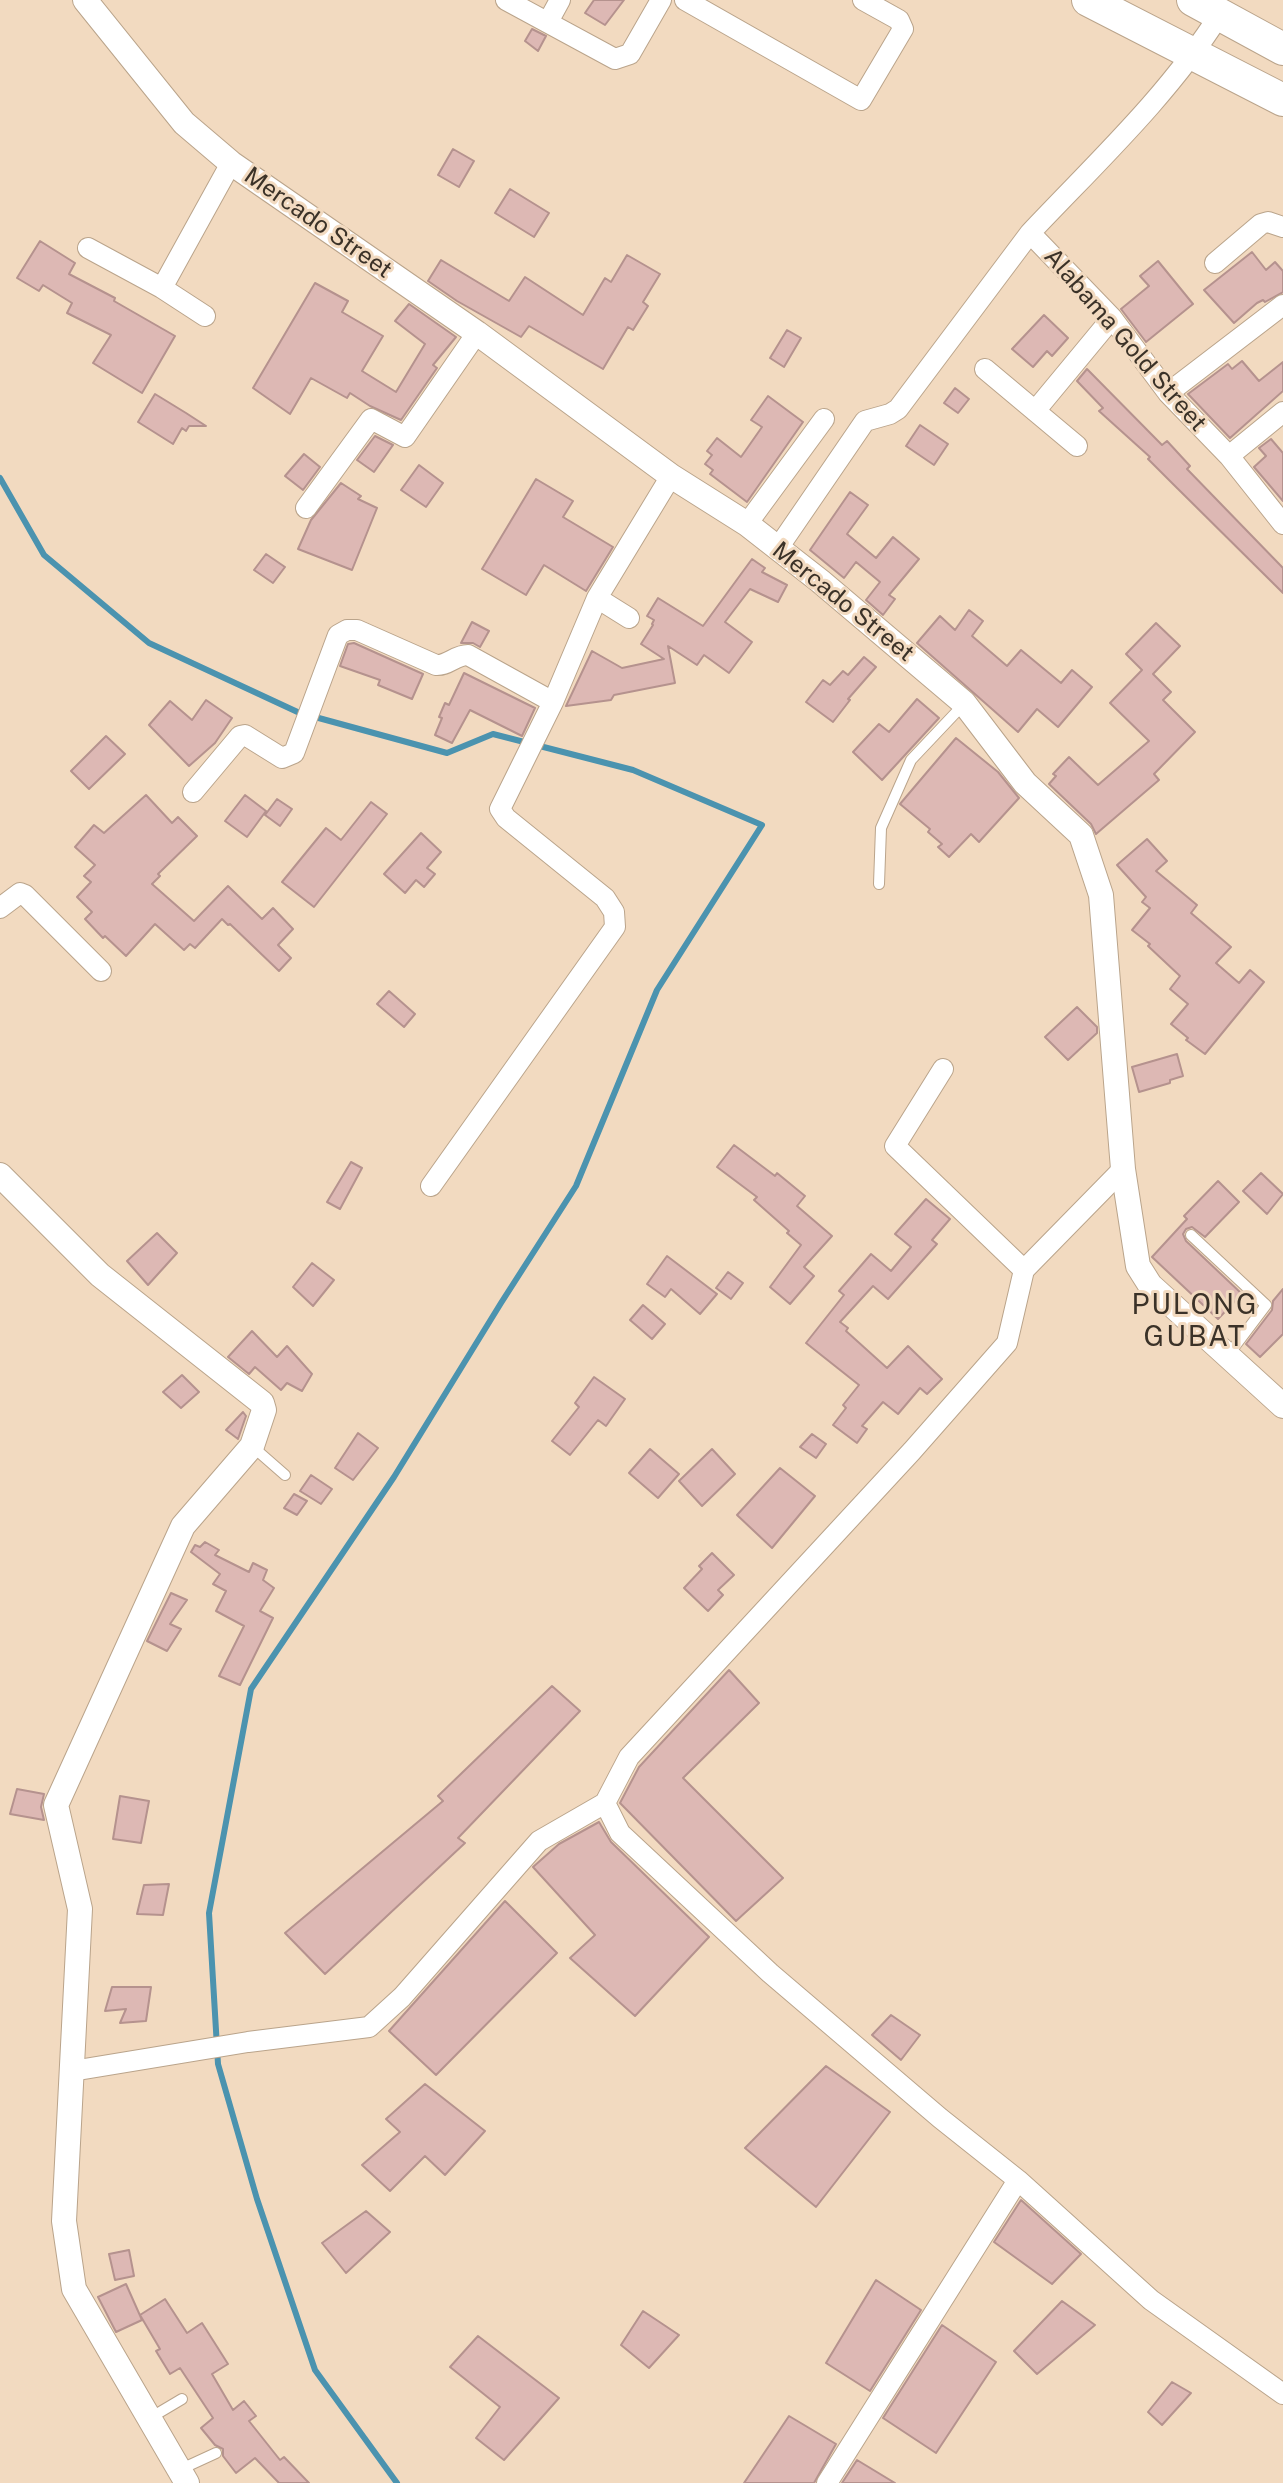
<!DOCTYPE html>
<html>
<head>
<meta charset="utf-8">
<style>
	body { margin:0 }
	canvas { display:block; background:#f2dac0 }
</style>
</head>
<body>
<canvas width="1283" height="2483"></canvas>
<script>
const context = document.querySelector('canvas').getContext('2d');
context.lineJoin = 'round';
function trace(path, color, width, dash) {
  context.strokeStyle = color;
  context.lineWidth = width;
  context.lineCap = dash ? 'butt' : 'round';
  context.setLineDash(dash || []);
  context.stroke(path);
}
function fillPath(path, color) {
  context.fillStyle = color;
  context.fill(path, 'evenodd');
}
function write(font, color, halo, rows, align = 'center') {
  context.font = font + ' "Public Sans",sans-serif';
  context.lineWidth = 6;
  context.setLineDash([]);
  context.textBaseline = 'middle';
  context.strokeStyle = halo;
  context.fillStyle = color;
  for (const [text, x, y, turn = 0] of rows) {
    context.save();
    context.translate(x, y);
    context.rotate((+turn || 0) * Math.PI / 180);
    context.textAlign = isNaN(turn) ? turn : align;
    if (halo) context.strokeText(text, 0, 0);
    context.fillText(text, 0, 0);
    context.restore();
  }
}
trace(new Path2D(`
	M 0,478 L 44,555 L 149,643 L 304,715
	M 315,717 L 447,753 L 493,734 L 633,770 L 762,825 L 657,990 L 576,1186 L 501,1303 L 394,1477 L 251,1689 L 209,1913 L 218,2064 L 257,2199 L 315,2370 L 397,2483`), '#4b93af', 6);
const building = new Path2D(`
	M 594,0 L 624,0 L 605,25 L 585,13 Z
	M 532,29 L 546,36 L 538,51 L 525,41 Z
	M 453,149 L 474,161 L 459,187 L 438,175 Z
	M 510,189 L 549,213 L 534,237 L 495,213 Z
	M 40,241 L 75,263 L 69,274 L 115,298 L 114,301 L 175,336 L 142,393 L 93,363 L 111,335 L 67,313 L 72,303 L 43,285 L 39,291 L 17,278 Z
	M 1252,252 L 1266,270 L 1275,262 L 1283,271 L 1283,292 L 1265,302 L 1263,300 L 1257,303 L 1234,323 L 1204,290 Z
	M 627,255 L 660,274 L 643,302 L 648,306 L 633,330 L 628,327 L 603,369 L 529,326 L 521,337 L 457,301 L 428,281 L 441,260 L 509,301 L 525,277 L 583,315 L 605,278 L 611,282 Z
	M 1158,261 L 1193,304 L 1146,342 L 1121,309 L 1149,286 L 1140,276 Z
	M 315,283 L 348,301 L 342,312 L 383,336 L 362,371 L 396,392 L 425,344 L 395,321 L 409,304 L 456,337 L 433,365 L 437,368 L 401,420 L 370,406 L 350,393 L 347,398 L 311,378 L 290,414 L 253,388 Z
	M 1044,315 L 1068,338 L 1052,356 L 1047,351 L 1033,367 L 1012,349 Z
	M 787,330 L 801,338 L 784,367 L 770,358 Z
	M 1242,361 L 1259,381 L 1283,362 L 1283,391 L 1230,438 L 1188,394 L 1228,364 L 1232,369 Z
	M 1087,369 L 1162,445 L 1167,441 L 1190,466 L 1187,469 L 1283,568 L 1283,593 L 1172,483 L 1148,459 L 1150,457 L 1099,411 L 1103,408 L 1077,381 Z
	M 955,388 L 969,399 L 958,413 L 944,403 Z
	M 155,394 L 186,413 L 206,426 L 189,426 L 186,431 L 182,428 L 173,444 L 138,422 Z
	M 768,396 L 803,422 L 747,502 L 710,474 L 713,470 L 705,464 L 712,455 L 707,451 L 717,438 L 741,457 L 762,427 L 751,420 Z
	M 920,425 L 948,444 L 934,465 L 906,446 Z
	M 375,436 L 393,445 L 374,472 L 357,460 Z
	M 1271,439 L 1283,453 L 1283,501 L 1254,467 L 1266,456 L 1259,448 Z
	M 304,454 L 320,467 L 303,490 L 285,476 Z
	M 419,465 L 443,483 L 426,507 L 401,490 Z
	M 536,479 L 573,501 L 563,517 L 613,547 L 586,591 L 544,565 L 526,595 L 482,569 Z
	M 341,483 L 361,496 L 358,499 L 377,508 L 352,570 L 298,549 L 311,520 Z
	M 850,492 L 868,505 L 847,534 L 876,558 L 893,537 L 919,559 L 889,595 L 895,599 L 883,615 L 866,600 L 880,582 L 856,562 L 844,578 L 810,550 Z
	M 266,554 L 285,567 L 273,583 L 254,570 Z
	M 752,559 L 765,568 L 762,572 L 787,585 L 778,602 L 750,589 L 725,622 L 752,642 L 729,673 L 704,655 L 697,665 L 668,646 L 675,683 L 614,695 L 611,700 L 566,706 L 592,651 L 622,668 L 664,659 L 641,644 L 653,625 L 652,624 L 654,620 L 647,616 L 658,598 L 703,626 Z
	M 969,610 L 983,621 L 972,636 L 1007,666 L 1021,650 L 1061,683 L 1072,670 L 1092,687 L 1058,727 L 1037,709 L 1018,732 L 917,643 L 940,616 L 955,630 Z
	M 472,622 L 489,631 L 480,647 L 473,643 L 461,643 Z
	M 1156,623 L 1180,646 L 1153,674 L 1171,692 L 1163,700 L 1195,732 L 1154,774 L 1159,780 L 1096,834 L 1091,824 L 1049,784 L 1056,776 L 1053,774 L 1069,757 L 1098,785 L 1149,741 L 1110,703 L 1142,670 L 1126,654 Z
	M 354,643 L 423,674 L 412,699 L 378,685 L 380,680 L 340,666 L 348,644 Z
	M 864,657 L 876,667 L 848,699 L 850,700 L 833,722 L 806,702 L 823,680 L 830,685 L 843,671 L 848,675 Z
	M 464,673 L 535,708 L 522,736 L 470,710 L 452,743 L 435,735 L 442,718 L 439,717 L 445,703 L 449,705 Z
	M 917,699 L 939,718 L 882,780 L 853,752 L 879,724 L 889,732 Z
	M 206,700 L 232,718 L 215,743 L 189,766 L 149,725 L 170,701 L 192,720 Z
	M 106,736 L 125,754 L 89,789 L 71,771 Z
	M 956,738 L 998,772 L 1019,798 L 979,842 L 971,834 L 949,857 L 938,847 L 942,844 L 928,832 L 930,829 L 900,804 Z
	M 146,795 L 172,823 L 178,817 L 197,836 L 158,874 L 160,876 L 152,884 L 194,921 L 228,886 L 262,919 L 273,908 L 293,929 L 278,945 L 291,958 L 279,971 L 230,924 L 228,925 L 222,919 L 195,948 L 190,944 L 184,950 L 155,924 L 126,956 L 105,936 L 103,938 L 85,919 L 92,912 L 77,897 L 91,882 L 84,876 L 95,865 L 75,847 L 94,825 L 104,833 Z
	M 245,795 L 266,811 L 247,837 L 225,821 Z
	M 277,799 L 292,809 L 280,826 L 265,815 Z
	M 371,802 L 387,814 L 314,907 L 282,882 L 326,828 L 341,840 Z
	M 421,833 L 441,852 L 427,868 L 435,874 L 424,887 L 416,880 L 405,893 L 384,874 Z
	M 1147,839 L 1167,861 L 1156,871 L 1197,905 L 1191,913 L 1231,947 L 1216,963 L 1239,983 L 1250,970 L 1264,982 L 1205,1054 L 1186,1040 L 1188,1038 L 1171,1024 L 1188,1004 L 1170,989 L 1180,976 L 1148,946 L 1150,944 L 1132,930 L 1150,908 L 1142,902 L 1146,897 L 1117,865 Z
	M 389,991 L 415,1014 L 404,1027 L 377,1004 Z
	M 1077,1007 L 1097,1027 L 1097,1033 L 1068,1060 L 1045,1037 Z
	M 1177,1054 L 1183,1076 L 1170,1080 L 1170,1083 L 1139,1092 L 1132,1067 Z
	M 734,1145 L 775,1176 L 777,1173 L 805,1196 L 797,1206 L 832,1236 L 804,1267 L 814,1276 L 790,1304 L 770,1287 L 801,1245 L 787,1233 L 789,1231 L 754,1200 L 757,1197 L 717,1167 Z
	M 351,1162 L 362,1168 L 340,1209 L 327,1202 Z
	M 1261,1173 L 1283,1194 L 1267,1214 L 1243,1191 Z
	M 1218,1181 L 1239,1202 L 1205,1237 L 1192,1227 L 1186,1229 L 1183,1234 L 1186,1241 L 1242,1294 L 1218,1319 L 1152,1257 L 1187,1219 L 1184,1216 Z
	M 926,1199 L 950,1219 L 932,1240 L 937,1244 L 888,1299 L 873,1286 L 840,1322 L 848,1328 L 846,1331 L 887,1368 L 908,1346 L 942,1379 L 927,1394 L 920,1388 L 898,1414 L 883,1402 L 862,1426 L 867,1429 L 857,1443 L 833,1425 L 846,1408 L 843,1405 L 859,1385 L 806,1343 L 844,1295 L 839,1291 L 871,1254 L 891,1271 L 911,1247 L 895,1234 Z
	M 157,1233 L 177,1253 L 148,1285 L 127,1261 Z
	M 667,1256 L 717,1294 L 700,1314 L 671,1289 L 665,1297 L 647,1284 Z
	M 312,1263 L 334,1280 L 313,1306 L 293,1287 Z
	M 728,1272 L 743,1283 L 731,1299 L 716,1288 Z
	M 1283,1289 L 1283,1334 L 1260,1357 L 1246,1344 L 1272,1310 L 1273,1301 Z
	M 643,1305 L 665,1324 L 652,1339 L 630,1320 Z
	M 252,1331 L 277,1357 L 287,1346 L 312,1374 L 302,1391 L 287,1383 L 281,1390 L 255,1367 L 249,1374 L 228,1357 Z
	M 182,1375 L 199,1392 L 181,1408 L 163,1392 Z
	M 594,1377 L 625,1399 L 606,1426 L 598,1420 L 570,1455 L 552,1441 L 579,1407 L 575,1403 Z
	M 243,1412 L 246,1416 L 238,1439 L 226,1430 Z
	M 358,1433 L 378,1448 L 353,1480 L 335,1468 Z
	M 812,1434 L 826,1444 L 816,1458 L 800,1447 Z
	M 650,1449 L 679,1474 L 658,1498 L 629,1473 Z
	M 712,1449 L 735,1474 L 702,1506 L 679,1481 Z
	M 780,1468 L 815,1496 L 772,1548 L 737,1515 Z
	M 311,1475 L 332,1489 L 321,1504 L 300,1491 Z
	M 294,1494 L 307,1501 L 297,1515 L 284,1508 Z
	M 205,1542 L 219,1550 L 215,1555 L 249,1572 L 253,1563 L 267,1570 L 263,1580 L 274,1588 L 260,1611 L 273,1618 L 240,1685 L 219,1676 L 244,1626 L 216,1611 L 226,1591 L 213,1584 L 220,1574 L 191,1552 L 195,1545 L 200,1547 Z
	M 712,1553 L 734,1575 L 718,1590 L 723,1595 L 708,1611 L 684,1588 L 702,1569 L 699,1566 Z
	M 171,1593 L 187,1600 L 170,1624 L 181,1629 L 167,1651 L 147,1641 Z
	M 729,1670 L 759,1703 L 683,1778 L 783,1878 L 736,1921 L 620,1803 L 639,1767 Z
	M 552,1686 L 580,1711 L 458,1838 L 465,1843 L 325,1974 L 285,1933 L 443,1801 L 438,1796 Z
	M 17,1789 L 44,1794 L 41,1807 L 44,1820 L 10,1814 Z
	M 120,1796 L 149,1801 L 141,1843 L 113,1839 Z
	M 599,1822 L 611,1842 L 709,1937 L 635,2016 L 570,1958 L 595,1935 L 533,1867 L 559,1844 Z
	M 169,1884 L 163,1915 L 137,1914 L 144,1885 Z
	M 505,1901 L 557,1953 L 436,2075 L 389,2031 Z
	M 112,1987 L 151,1987 L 146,2021 L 120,2023 L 126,2009 L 105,2011 Z
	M 891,2015 L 920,2035 L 901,2060 L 872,2035 Z
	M 826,2066 L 890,2112 L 816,2207 L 745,2148 Z
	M 425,2084 L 485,2131 L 445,2175 L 425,2156 L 390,2191 L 362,2165 L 400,2132 L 386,2119 Z
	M 1021,2200 L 1081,2254 L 1052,2284 L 994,2242 Z
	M 366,2211 L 390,2232 L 346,2273 L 322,2243 Z
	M 129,2250 L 134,2276 L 115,2280 L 109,2254 Z
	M 876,2280 L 921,2310 L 870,2391 L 826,2363 Z
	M 126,2284 L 142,2320 L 116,2332 L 98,2297 Z
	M 165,2299 L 187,2333 L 202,2323 L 228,2364 L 212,2374 L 233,2410 L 244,2401 L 256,2416 L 249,2421 L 280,2460 L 284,2457 L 309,2483 L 279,2483 L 255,2458 L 236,2473 L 223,2456 L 223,2449 L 215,2445 L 201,2428 L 213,2418 L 180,2368 L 170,2374 L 156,2351 L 160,2349 L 140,2315 Z
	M 1062,2301 L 1095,2325 L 1037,2374 L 1014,2351 Z
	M 643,2311 L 679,2335 L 649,2368 L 621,2345 Z
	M 942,2325 L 996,2362 L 936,2453 L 883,2418 Z
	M 478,2336 L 559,2398 L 504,2460 L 476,2438 L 500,2407 L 450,2367 Z
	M 1172,2382 L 1191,2393 L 1162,2425 L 1148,2412 Z
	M 789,2416 L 836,2444 L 814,2483 L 744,2483 Z
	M 857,2460 L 895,2483 L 842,2483 Z`);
fillPath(building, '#ddb8b4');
trace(building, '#b5928e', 2);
const service = new Path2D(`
	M 879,884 L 881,828 L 911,760 L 963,705
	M 1191,1235 L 1266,1305 L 1229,1354
	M 253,1447 L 285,1475
	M 150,2418 L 182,2399
	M 179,2470 L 216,2453`);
const minor = new Path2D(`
	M 506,0 L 615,59 L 630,54 L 661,0
	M 685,0 L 861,100 L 903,29 L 899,20 L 863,0
	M 1220,14 C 1168,96 1096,163 1030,233 L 1112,318 L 1168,393 L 1229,456 L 1283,524
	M 548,22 L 560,0
	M 88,248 L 162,288
	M 1215,263 L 1261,224 L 1268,222 L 1283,227
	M 205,316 L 162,288 L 231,163
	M 985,369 L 1077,446
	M 1168,393 L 1283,305
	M 1035,411 L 1112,318
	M 1229,456 L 1283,412
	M 306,508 L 371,419 L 405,437 L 477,333
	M 747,524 L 824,419
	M 778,548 L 865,421 L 890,414 L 898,409 L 1030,233
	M 597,598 L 629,618
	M 193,792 L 240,736 L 245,735 L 282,758 L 294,753 L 338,635 L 347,630 L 357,630 L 436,665 C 448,666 455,655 468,655 L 553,702
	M 0,908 L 20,893 L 25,895 L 101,971
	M 943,1069 L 895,1146 L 1024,1270
	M 431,1186 L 615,927 L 614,912 L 605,898 L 506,818 L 500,809 L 553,702 L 597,598 L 671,476
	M 605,1803 L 620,1833 L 770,1973 L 940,2118 L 1018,2180 L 1151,2300 L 1283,2394
	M 72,2071 L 248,2042 L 369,2027 L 402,1997 L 539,1841 L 605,1803 L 629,1757 L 912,1451 L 1007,1343 L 1024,1270 L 1123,1169
	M 827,2483 L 1018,2180`);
const tertiary = new Path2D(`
	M 85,0 L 184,123 L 231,163 L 477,333 L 671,476 L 747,524 L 820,581 L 964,703 L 1025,783 L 1081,835 L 1101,895 L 1123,1169 L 1138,1266 L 1150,1285 L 1283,1406
	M 0,1175 L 100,1275 L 262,1403 L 264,1410 L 252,1446 L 183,1526 L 56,1805 L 80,1909 L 64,2221 L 74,2289 L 187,2483`);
const trunk = new Path2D(`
	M 1088,0 L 1283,100
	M 1193,0 L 1283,49`);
trace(service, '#baa48b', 12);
trace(minor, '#baa48b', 22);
trace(tertiary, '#baa48b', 26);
trace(trunk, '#baa48b', 34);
trace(service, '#fff', 10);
trace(minor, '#fff', 20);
trace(tertiary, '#fff', 24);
trace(trunk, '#fff', 32);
write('24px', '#3b3228', '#f2dac0', [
	["Mercado Street",318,223,35],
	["Alabama Gold Street",1125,340,49],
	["Mercado Street",843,602,39]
]);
context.letterSpacing = '2px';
write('28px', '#3b3228', '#f2dac0', [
	["PULONG",1195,1305],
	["GUBAT",1195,1337]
]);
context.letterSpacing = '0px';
</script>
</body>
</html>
